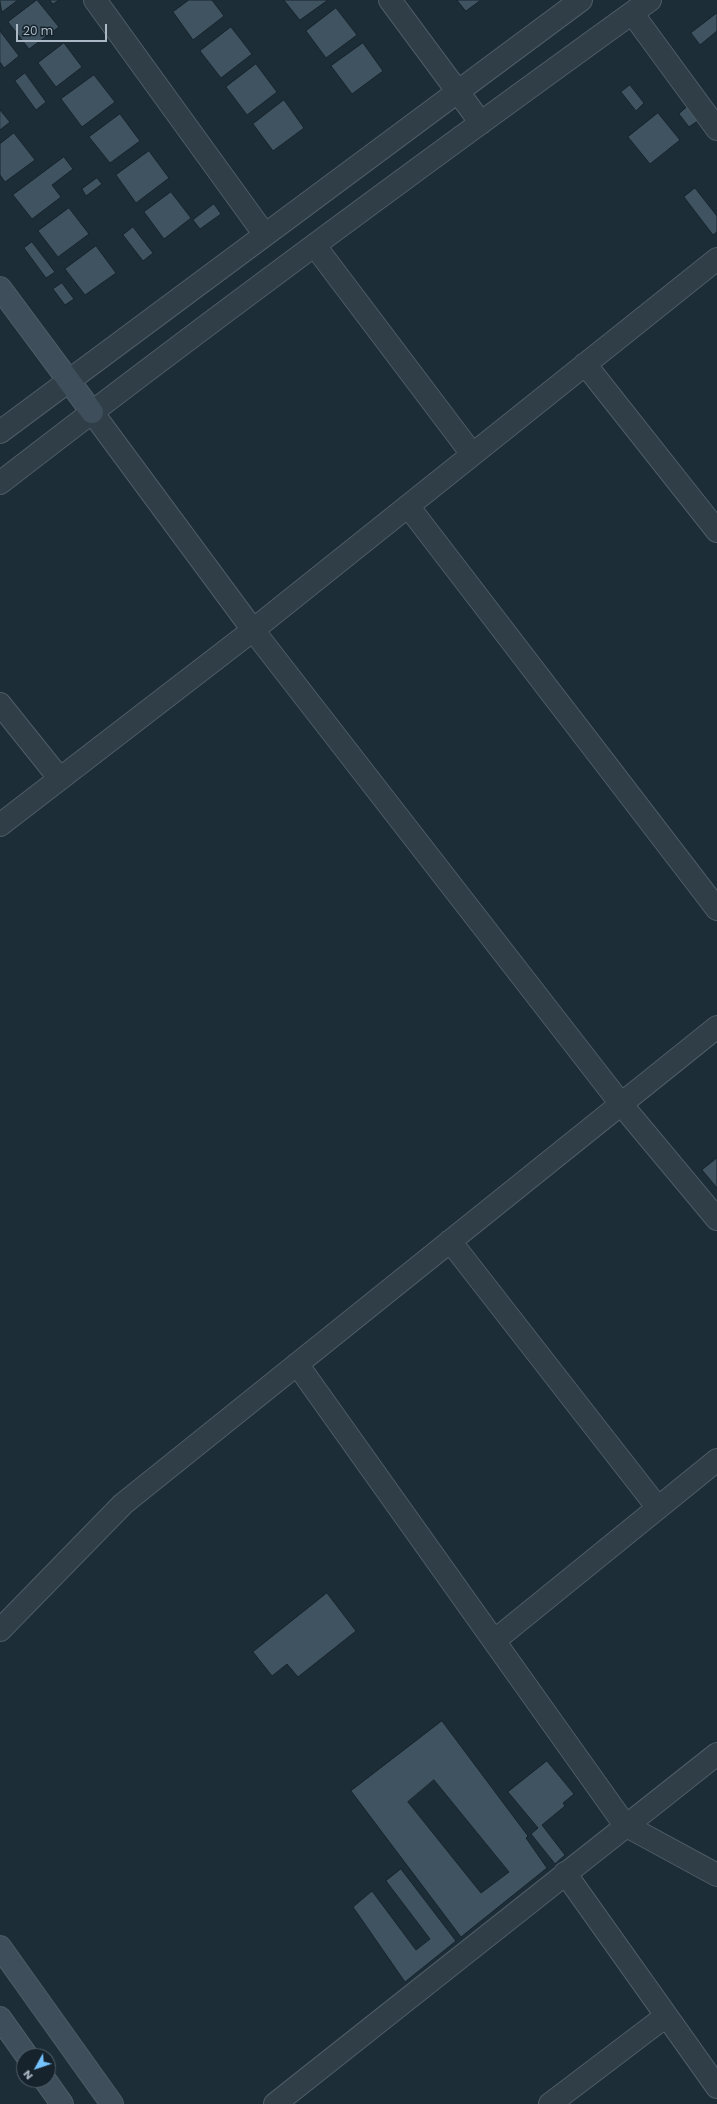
<!DOCTYPE html>
<html>
<head>
<meta charset="utf-8">
<style>
	body { margin:0 }
	#map { position:relative; width:717px; height:2104px; overflow:hidden; background:#1d2d37; font-family:Poppins,sans-serif }
	canvas { display:block }
	.north { position:absolute; left:16px; top:2048px; width:40px; height:40px; box-sizing:border-box; background:#16232c; border:1px solid #515f69; border-radius:50%; rotate:230deg; font-size:11px; font-weight:700; line-height:16px; text-align:center; color:#aab9c5 }
	.north::after { content:''; display:block; margin:auto; width:14px; height:18px; background:#75c3ff; clip-path:polygon(50% 0,100% 100%,50% 72%,0 100%) }
	.scale { position:absolute; left:16px; top:24px; width:91px; height:18px; box-sizing:border-box; border:2px solid #aab9c5; border-top:0; padding-left:5px; font-size:12px; line-height:14px; white-space:nowrap; color:#aab9c5; -webkit-text-stroke:3px #16232c; paint-order:stroke }
</style>
</head>
<body>
<div id="map">
<canvas width="717" height="2104"></canvas>
<div class="north">N</div>
<div class="scale">20 m</div>
</div>
<script>
const context = document.querySelector('canvas').getContext('2d');
context.lineJoin = 'round';
function fillPath(path, color) {
  context.fillStyle = color;
  context.fill(path, 'evenodd');
}
function trace(path, color, width, dash) {
  context.strokeStyle = color;
  context.lineWidth = width;
  context.lineCap = dash ? 'butt' : 'round';
  context.setLineDash(dash || []);
  context.stroke(path);
}
const building = new Path2D(`
	M 0,0 L 18,0 L 2,12 Z
	M 37,0 L 59,27 L 29,49 L 8,22 Z
	M 50,0 L 59,0 L 53,4 Z
	M 189,0 L 212,0 L 224,16 L 193,40 L 173,12 Z
	M 284,0 L 328,0 L 300,20 Z
	M 457,0 L 481,0 L 466,11 Z
	M 336,8 L 357,35 L 326,58 L 306,31 Z
	M 717,13 L 717,31 L 700,45 L 691,33 Z
	M 231,27 L 252,54 L 221,78 L 200,51 Z
	M 0,31 L 19,56 L 4,68 L 0,62 Z
	M 64,43 L 82,67 L 56,87 L 38,63 Z
	M 363,43 L 383,71 L 352,94 L 331,66 Z
	M 256,64 L 277,92 L 247,115 L 226,87 Z
	M 25,73 L 46,102 L 36,110 L 15,81 Z
	M 94,75 L 115,102 L 82,127 L 61,99 Z
	M 630,85 L 644,103 L 636,111 L 621,92 Z
	M 284,100 L 304,128 L 273,151 L 253,124 Z
	M 688,106 L 699,120 L 689,127 L 679,114 Z
	M 0,110 L 10,122 L 0,130 Z
	M 658,113 L 680,140 L 650,164 L 628,137 Z
	M 120,114 L 140,141 L 110,163 L 89,137 Z
	M 14,133 L 35,160 L 5,182 L 0,175 L 0,144 Z
	M 149,151 L 169,178 L 136,203 L 116,175 Z
	M 64,157 L 73,169 L 52,185 L 61,197 L 32,219 L 13,195 Z
	M 97,178 L 102,184 L 86,196 L 82,189 Z
	M 695,188 L 717,216 L 717,232 L 713,235 L 684,197 Z
	M 171,192 L 191,218 L 164,239 L 144,212 Z
	M 214,204 L 221,214 L 200,229 L 193,220 Z
	M 69,208 L 89,234 L 58,257 L 38,231 Z
	M 133,227 L 153,253 L 143,261 L 123,235 Z
	M 32,242 L 55,272 L 46,278 L 24,248 Z
	M 96,246 L 116,273 L 85,295 L 65,269 Z
	M 62,283 L 74,299 L 65,305 L 53,289 Z
	M 717,1158 L 717,1188 L 702,1170 Z
	M 327,1593 L 356,1631 L 298,1677 L 287,1664 L 272,1676 L 253,1652 Z
	M 442,1721 L 528,1836 L 526,1838 L 547,1868 L 461,1937 L 351,1791 ZM 434,1780 L 509,1872 L 481,1893 L 408,1802 Z
	M 547,1761 L 574,1794 L 563,1803 L 565,1806 L 542,1825 L 565,1855 L 555,1864 L 531,1834 L 538,1828 L 508,1792 Z
	M 401,1869 L 456,1941 L 405,1982 L 353,1907 L 372,1891 L 416,1950 L 430,1939 L 386,1881 Z`);
fillPath(building, '#3f5360');
trace(building, '#18252e', 1);
const street = new Path2D(`
	M 95,0 L 265,235
	M 390,0 L 481,123
	M 632,13 L 717,129
	M 315,246 L 472,454
	M 585,364 L 717,531
	M 92,412 L 253,630 L 621,1104 L 717,1219
	M 0,432 L 581,0
	M 0,483 C 213,318 431,158 650,0
	M 408,506 L 717,909
	M 0,704 L 60,779
	M 0,825 L 253,630 L 717,259
	M 450,1241 L 658,1508
	M 297,1364 L 625,1825 L 717,1875
	M 0,1630 L 123,1504 L 717,1027
	M 494,1641 L 717,1460
	M 565,1873 L 717,2087
	M 275,2104 L 717,1754
	M 550,2104 L 666,2016`);
const secondary = new Path2D(`
	M 0,288 L 92,412
	M 0,1947 L 112,2104
	M 0,2018 L 27,2056
	M 45,2080 L 62,2104`);
trace(street, '#4e5c66', 24);
trace(secondary, '#4e5c66', 24);
trace(street, '#303e48', 22);
trace(secondary, '#3e4e5b', 22);
</script>
</body>
</html>
